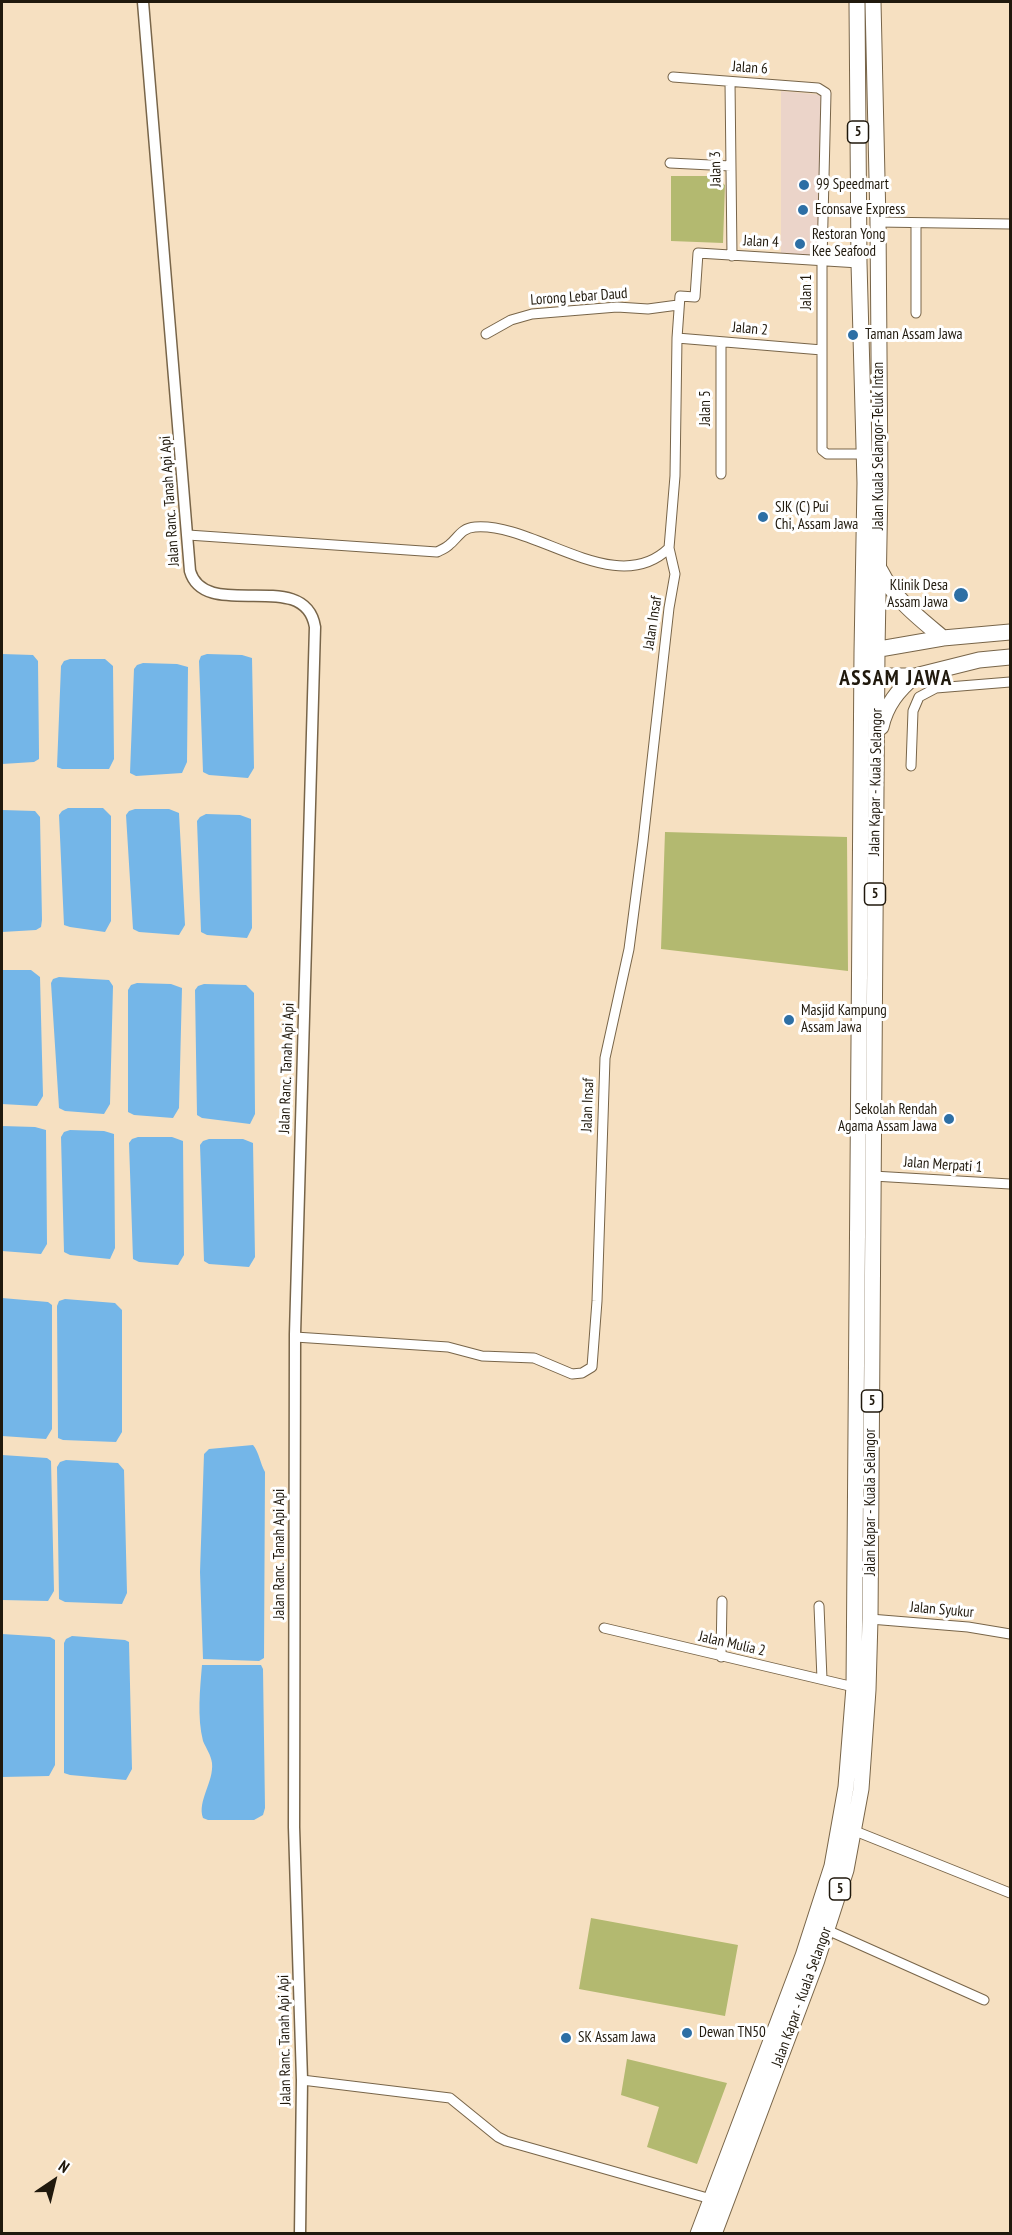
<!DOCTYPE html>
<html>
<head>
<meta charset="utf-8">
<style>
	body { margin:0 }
	#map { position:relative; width:1012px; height:2235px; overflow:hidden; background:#f6e0c1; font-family:"PT Sans Narrow",sans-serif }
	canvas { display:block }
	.frame { position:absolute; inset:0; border:3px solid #20190d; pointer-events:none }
	.north { position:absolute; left:24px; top:2151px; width:60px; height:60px; -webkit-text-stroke:4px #fff; paint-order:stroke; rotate:35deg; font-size:16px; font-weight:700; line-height:24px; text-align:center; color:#20190d }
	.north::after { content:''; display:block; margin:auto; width:21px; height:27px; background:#20190d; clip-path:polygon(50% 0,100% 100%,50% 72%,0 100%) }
</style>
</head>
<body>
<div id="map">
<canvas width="1012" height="2235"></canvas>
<div class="frame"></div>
<div class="north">N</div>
</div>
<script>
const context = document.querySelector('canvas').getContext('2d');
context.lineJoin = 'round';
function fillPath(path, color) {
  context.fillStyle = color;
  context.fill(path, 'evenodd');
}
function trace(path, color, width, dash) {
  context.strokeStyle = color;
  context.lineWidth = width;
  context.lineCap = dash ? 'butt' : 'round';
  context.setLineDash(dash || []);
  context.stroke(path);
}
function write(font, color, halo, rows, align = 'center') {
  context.font = font + ' "PT Sans Narrow",sans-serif';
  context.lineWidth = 6;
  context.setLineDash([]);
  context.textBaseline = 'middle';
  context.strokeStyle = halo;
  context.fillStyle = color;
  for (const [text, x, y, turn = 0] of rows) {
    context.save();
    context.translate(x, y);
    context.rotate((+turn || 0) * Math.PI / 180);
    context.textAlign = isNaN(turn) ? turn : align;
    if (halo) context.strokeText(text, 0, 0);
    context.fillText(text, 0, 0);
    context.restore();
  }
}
fillPath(new Path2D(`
	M 781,91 L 822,95 L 819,256 L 781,254 Z`), '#ebd4c9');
fillPath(new Path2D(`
	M 671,176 L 712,176 L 725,185 L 723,243 L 671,241 Z
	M 665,832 L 847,837 L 848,971 L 661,949 Z
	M 591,1918 L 738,1945 L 725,2016 L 579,1989 Z
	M 627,2059 L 727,2083 L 697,2164 L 647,2147 L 659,2107 L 621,2095 Z`), '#b3b970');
fillPath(new Path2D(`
	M 2,654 L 33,655 L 38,661 L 39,753 L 39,759 L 34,762 L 2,764 Z
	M 207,654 L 242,655 L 252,658 L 254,768 L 248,778 L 209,775 L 203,772 L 199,661 L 201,656 Z
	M 70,659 L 105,659 L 113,666 L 114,759 L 109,769 L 62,769 L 57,767 L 61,666 L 64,661 Z
	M 143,663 L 177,664 L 188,667 L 187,762 L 182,773 L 136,776 L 130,773 L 134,669 L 137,665 Z
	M 68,808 L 103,808 L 111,816 L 111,921 L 105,932 L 70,927 L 64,925 L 59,815 L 62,811 Z
	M 135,809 L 169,809 L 179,813 L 185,925 L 179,935 L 139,932 L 133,929 L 126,815 L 129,811 Z
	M 2,810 L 35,811 L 40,817 L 42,920 L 41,927 L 36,930 L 2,932 Z
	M 206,814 L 240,815 L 251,819 L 252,928 L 247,938 L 207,935 L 201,932 L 197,821 L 200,817 Z
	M 2,970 L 31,970 L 40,977 L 43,1096 L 37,1106 L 2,1104 Z
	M 59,977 L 109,980 L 113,986 L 110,1104 L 104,1114 L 65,1111 L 59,1108 L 51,983 L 53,979 Z
	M 137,983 L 171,984 L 182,988 L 179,1108 L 173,1118 L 134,1115 L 128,1112 L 128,990 L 131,985 Z
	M 204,984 L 246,985 L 254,993 L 255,1114 L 250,1124 L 202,1118 L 197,1115 L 195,990 L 198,986 Z
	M 2,1126 L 35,1127 L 46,1130 L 47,1244 L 41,1254 L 2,1251 Z
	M 70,1130 L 104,1131 L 114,1134 L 115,1248 L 110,1259 L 70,1255 L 64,1252 L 61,1137 L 64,1132 Z
	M 138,1137 L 172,1137 L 183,1141 L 184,1255 L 178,1265 L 139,1262 L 133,1259 L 129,1143 L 132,1139 Z
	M 209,1139 L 243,1139 L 253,1143 L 255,1257 L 249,1267 L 209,1264 L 204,1261 L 200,1145 L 203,1141 Z
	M 2,1298 L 48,1302 L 52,1305 L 52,1429 L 46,1439 L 2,1436 Z
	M 65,1299 L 115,1303 L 122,1310 L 122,1432 L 116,1442 L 63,1440 L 58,1438 L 57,1306 L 59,1301 Z
	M 253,1445 C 259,1452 260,1463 265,1472 L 264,1658 L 259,1661 L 203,1659 L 200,1572 L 204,1454 L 209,1449 Z
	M 2,1455 L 47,1458 L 51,1461 L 54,1591 L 48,1601 L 2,1600 Z
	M 66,1460 L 118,1463 L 124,1470 L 127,1593 L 122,1604 L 65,1602 L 59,1599 L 57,1467 L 60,1462 Z
	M 2,1634 L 50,1637 L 55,1640 L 55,1765 L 49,1776 L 2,1777 Z
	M 72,1636 L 125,1640 L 129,1642 L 132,1769 L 126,1780 L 70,1775 L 64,1773 L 64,1643 L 66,1639 Z
	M 202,1665 L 261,1665 L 263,1669 L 265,1808 L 263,1815 L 254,1820 L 208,1820 L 203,1818 C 197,1801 214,1782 212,1763 C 211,1755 206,1748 203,1741 C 197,1717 200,1689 202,1665 Z`), '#74b6e8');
const minor = new Path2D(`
	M 673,77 L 818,88 L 826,93 L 822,261 L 822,450 L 827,454 L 865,454
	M 730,82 L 732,256
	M 670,163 L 731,166
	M 878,222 L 1010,224
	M 916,313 L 916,223
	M 486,334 L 511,320 L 532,314 L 617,307 L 648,309 L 678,305
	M 677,338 L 822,350
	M 721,474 L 721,342
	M 188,535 L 437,552 C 441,550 446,548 449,545 C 458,538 461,528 475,527 C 535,522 616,600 669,548
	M 911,766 L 913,711 L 919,697 L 936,688 L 1010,682
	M 873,1176 L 1010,1184
	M 295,1337 L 448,1347 L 482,1356 L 534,1358 L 572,1374 L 582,1373 L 592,1367 L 597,1301 L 605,1058 L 629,949 L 643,841 L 669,608 L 675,574 L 669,548 L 675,476 L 677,338 L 680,296 L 695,297 L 698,253 L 859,263
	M 819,1606 L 822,1679
	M 870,1619 L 968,1627 L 1010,1634
	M 604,1628 L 858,1688
	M 721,1657 L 722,1601
	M 855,1831 L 1010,1893
	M 827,1930 L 984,2000
	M 302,2080 L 450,2098 L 498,2137 L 506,2141 L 711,2199`);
const tertiary = new Path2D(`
	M 143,2 L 190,571 C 205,623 305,566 315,627 L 295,1334 L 294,1827 L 302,2080 L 300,2234`);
const trunk = new Path2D(`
	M 880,570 C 895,600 918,617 943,638
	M 868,651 L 943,638 L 1010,632
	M 868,676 L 915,676 L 979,660 L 1010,657
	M 881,727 C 886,705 898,690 915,676
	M 698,2234 L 803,1956 L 832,1866 L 846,1787 L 854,1687 L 862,652 L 865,483 L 859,263 L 857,2
	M 714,2234 L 817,1960 L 846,1870 L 861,1789 L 868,1690 L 870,1619 L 877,650 L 880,483 L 878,222 L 873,2`);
trace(minor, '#786549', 11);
trace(tertiary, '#786549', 13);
trace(trunk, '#786549', 17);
trace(minor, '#fff', 9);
trace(tertiary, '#fff', 10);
trace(trunk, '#fff', 15);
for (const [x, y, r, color] of [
	[804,185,6,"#2d6fa5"],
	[803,210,6,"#2d6fa5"],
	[800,244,6,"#2d6fa5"],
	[853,335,6,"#2d6fa5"],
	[763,517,6,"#2d6fa5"],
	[961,595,8,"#2d6fa5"],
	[789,1020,6,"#2d6fa5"],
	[949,1119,6,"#2d6fa5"],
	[687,2033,6,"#2d6fa5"],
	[566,2038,6,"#2d6fa5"]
]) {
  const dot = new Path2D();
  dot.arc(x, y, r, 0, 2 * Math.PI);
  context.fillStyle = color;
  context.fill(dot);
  trace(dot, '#fff', 2);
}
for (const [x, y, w] of [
	[858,132,21],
	[875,894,21],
	[872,1401,21],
	[840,1889,21]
]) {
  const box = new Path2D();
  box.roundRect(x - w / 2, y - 11, w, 22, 4.5);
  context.fillStyle = '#fff';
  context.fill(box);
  trace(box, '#20190d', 1.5);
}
write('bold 14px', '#20190d', null, [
	["5",858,132],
	["5",875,894],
	["5",872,1401],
	["5",840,1889]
]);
write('15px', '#20190d', '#fff', [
	["Jalan 6",750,68,4],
	["Jalan 3",716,169,-91],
	["Jalan 4",761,242,3],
	["Jalan 1",807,292,-90],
	["Lorong Lebar Daud",579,297,-4],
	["Jalan 2",750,329,5],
	["Jalan 5",706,408,-90],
	["Jalan Kuala Selangor-Teluk Intan",879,446,-90],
	["Jalan Ranc. Tanah Api Api",170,501,-94],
	["Jalan Insaf",653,623,-81],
	["Jalan Kapar - Kuala Selangor",876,782,-89],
	["Jalan Ranc. Tanah Api Api",287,1068,-88],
	["Jalan Insaf",588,1105,-88],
	["Jalan Merpati 1",943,1165,4],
	["Jalan Kapar - Kuala Selangor",871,1502,-90],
	["Jalan Ranc. Tanah Api Api",280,1554,-90],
	["Jalan Syukur",942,1610,5],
	["Jalan Mulia 2",732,1644,13],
	["Jalan Kapar - Kuala Selangor",802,1997,-70],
	["Jalan Ranc. Tanah Api Api",285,2040,-91]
]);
write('15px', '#20190d', '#fff', [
	["99 Speedmart",816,185],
	["Econsave Express",815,210],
	["Restoran Yong",812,235],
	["Kee Seafood",812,252],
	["Taman Assam Jawa",865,335],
	["SJK (C) Pui",775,508],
	["Chi, Assam Jawa",775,525],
	["Klinik Desa",948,586,"right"],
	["Assam Jawa",948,603,"right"],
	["Masjid Kampung",801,1011],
	["Assam Jawa",801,1028],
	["Sekolah Rendah",937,1110,"right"],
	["Agama Assam Jawa",937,1127,"right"],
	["Dewan TN50",699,2033],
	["SK Assam Jawa",578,2038]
], 'left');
context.letterSpacing = '1.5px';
write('bold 21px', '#20190d', '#fff', [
	["ASSAM JAWA",896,679]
]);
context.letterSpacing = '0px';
</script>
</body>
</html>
